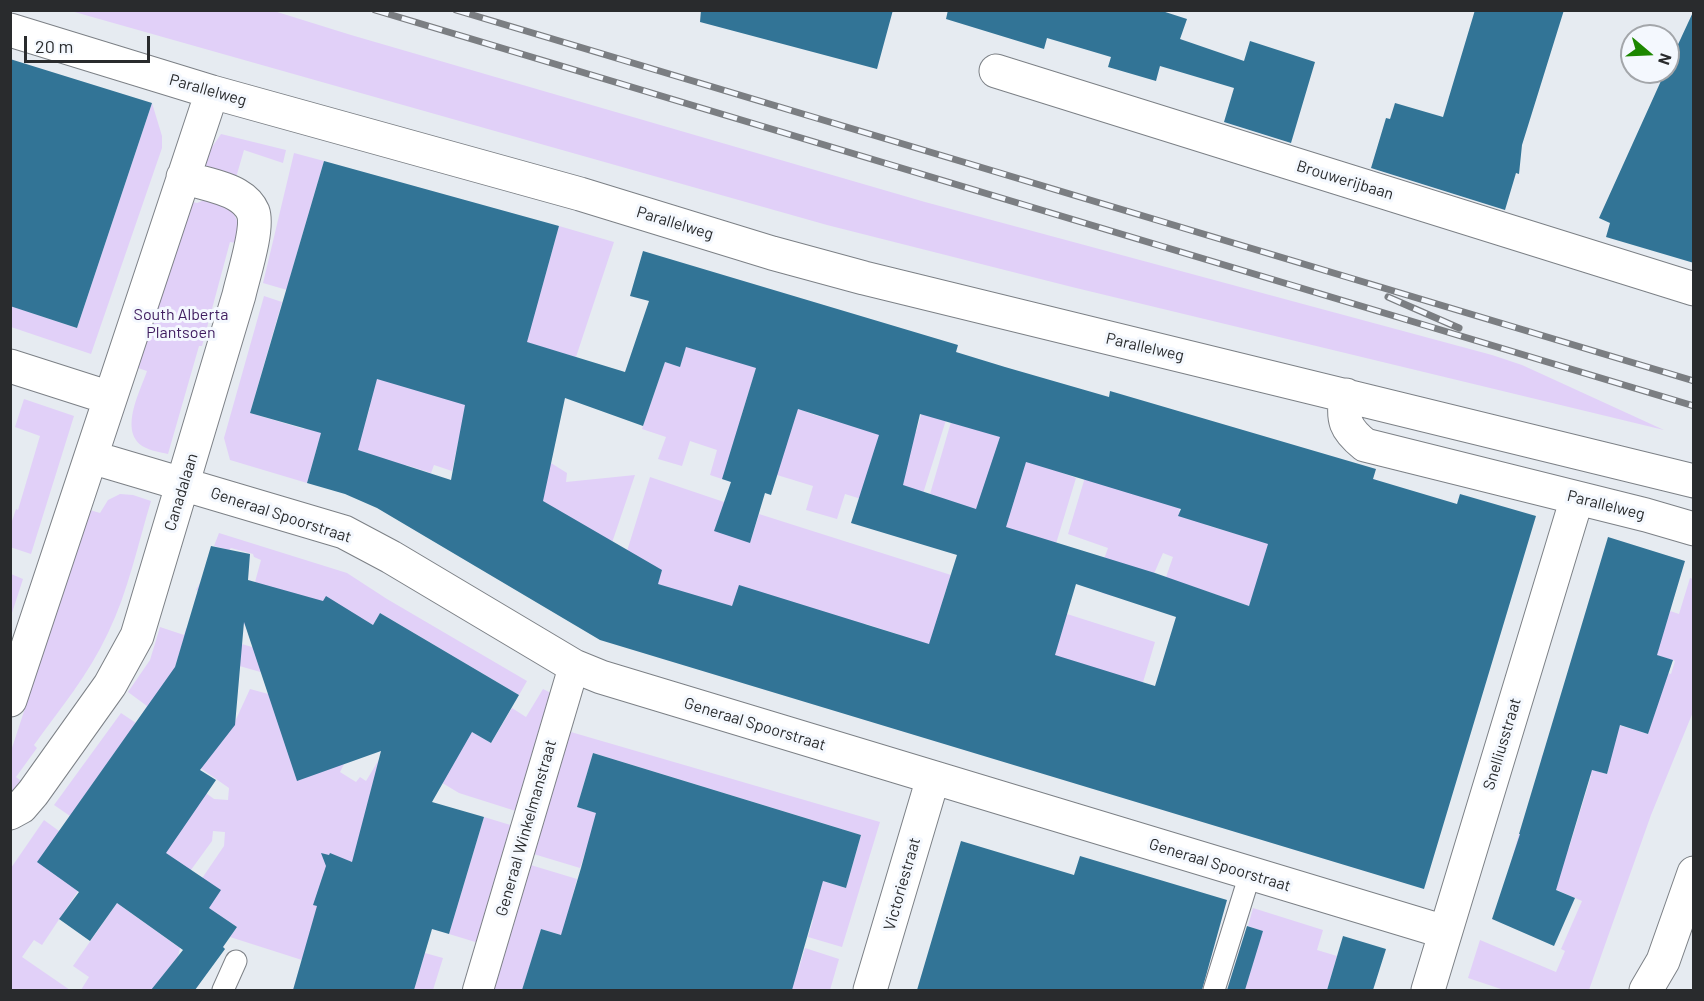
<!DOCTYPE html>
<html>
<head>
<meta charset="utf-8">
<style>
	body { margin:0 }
	#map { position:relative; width:1704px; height:1001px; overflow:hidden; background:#e6ebf1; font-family:Barlow,sans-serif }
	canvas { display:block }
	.frame { position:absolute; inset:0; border:12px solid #292b2d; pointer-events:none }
	.north { position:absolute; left:1620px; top:24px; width:60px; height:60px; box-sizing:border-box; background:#f4f8fe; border:2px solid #a3a6aa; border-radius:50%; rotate:109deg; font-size:16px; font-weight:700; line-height:24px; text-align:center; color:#292b2d }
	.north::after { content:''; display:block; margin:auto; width:21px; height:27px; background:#1c8700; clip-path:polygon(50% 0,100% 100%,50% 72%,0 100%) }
	.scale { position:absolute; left:24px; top:36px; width:126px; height:27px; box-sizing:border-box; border:3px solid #292b2d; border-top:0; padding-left:8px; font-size:18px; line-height:21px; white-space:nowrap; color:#292b2d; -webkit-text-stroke:4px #f4f8fe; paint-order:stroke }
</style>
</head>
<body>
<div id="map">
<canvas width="1704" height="1001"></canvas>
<div class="frame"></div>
<div class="north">N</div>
<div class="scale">20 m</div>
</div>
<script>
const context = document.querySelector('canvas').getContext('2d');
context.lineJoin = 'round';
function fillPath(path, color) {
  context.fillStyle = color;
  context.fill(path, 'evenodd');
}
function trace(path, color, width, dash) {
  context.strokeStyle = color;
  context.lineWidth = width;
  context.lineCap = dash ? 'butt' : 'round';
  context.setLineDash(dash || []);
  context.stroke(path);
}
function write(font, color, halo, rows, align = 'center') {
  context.font = font + ' Barlow,sans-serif';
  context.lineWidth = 6;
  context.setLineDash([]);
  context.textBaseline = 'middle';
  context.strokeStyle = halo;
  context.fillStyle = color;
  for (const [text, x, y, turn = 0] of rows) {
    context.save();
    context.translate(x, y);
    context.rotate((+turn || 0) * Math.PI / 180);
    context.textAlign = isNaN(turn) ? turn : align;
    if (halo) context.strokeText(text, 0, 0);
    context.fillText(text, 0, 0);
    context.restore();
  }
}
fillPath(new Path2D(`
	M 71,11 L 274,11 L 351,35 L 925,202 L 1492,355 L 1522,365 L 1664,430 L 1072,287 L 827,225 Z
	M 152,103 L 162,136 L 162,148 L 91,354 L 11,327 L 11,306 L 77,328 Z
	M 221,134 L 286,150 L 283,163 L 244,150 L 235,181 L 204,170 L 210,150 Z
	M 294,153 L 324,161 L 290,277 L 328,302 L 263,283 Z
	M 207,199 C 237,210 237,213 241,244 L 230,242 L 202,346 L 199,346 L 168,454 C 160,452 151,451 144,447 C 118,432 140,392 147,371 L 138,368 L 193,202 L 197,203 Z
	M 559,226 L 614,242 L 576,357 L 528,343 L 477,442 L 459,439 L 452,471 L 434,465 L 431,473 L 406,465 L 402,478 L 318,444 L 307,483 L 230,460 L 224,438 L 264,296 L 282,302 L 250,413 L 304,429 L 310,410 L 364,426 L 370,407 L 316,392 L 540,294 Z
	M 696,315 L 763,346 L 741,417 L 764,392 C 786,402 810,416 833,420 C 861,425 889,424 916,432 L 927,395 L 946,420 L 921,500 L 877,504 L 845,494 L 837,519 L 806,510 L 813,486 L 777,475 L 737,484 L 710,475 L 717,450 L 690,441 L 682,466 L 658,459 L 666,437 L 642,429 L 665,362 L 680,366 Z
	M 24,399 L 74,416 L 31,554 L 10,547 L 11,524 L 16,509 L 18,510 L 40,436 L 15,427 Z
	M 951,422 L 1036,427 L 1060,472 L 1076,478 L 1051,560 L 930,494 Z
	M 1095,444 L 1110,449 L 1102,484 L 1147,498 L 1152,482 L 1175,489 L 1172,498 L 1182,501 L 1179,511 L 1189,514 L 1191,509 L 1209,516 L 1206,525 L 1254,539 L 1267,496 L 1281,501 L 1276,519 L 1294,525 L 1280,574 L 1293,578 L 1304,543 L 1316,547 L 1318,540 L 1321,541 L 1322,535 L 1354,545 L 1373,479 L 1379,481 L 1365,529 L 1381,534 L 1372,564 L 1375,565 L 1372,578 L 1402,588 L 1407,575 L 1410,575 L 1412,568 L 1418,569 L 1420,562 L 1414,560 L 1419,545 L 1436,550 L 1421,601 L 1384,590 L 1373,596 L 1362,573 L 1351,579 L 1347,579 L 1334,554 L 1319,566 L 1336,599 L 1303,616 L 1305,604 L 1255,589 L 1249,606 L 1188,585 L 1186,588 L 1165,580 L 1173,557 L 1163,553 L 1153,576 L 1123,565 L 1112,596 L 1102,593 L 1112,562 L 1104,559 L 1108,548 L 1068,534 Z
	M 551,463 L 567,473 L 566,482 L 635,475 L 599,581 L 509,508 Z
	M 650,477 L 724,502 L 750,543 L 759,514 L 951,575 L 943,599 L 1067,614 L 1155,642 L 1124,746 L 897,634 L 866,624 L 787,624 L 614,593 Z
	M 120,494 L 133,495 L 151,501 C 138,544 128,592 108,633 C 89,674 60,709 34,745 L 37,748 L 16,777 L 25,784 L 17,796 L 11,793 L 11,751 L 90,510 L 100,513 L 108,500 Z
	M 219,533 L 347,573 L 387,599 L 527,681 L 519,695 L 380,613 L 352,661 L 491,743 L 512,708 L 526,717 L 543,689 L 557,696 L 522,813 L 459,793 L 379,745 L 346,760 L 340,772 L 356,782 L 360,777 L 366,781 L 380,758 L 372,937 L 356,990 L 293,990 L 302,960 L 230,937 L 237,927 L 190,896 L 224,846 L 225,832 L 213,831 L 212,841 L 188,874 L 113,846 L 199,788 L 214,799 L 228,800 L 229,788 L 136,723 L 70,816 L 54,805 L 121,713 L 136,723 L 147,706 L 128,692 L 150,660 L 160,627 L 184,635 L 186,628 L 259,649 L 264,630 L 236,622 L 241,603 L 196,590 L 200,583 L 230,592 L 255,582 L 261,560 L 254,557 L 253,554 L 231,548 L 229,550 L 214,546 ZM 185,635 L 229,663 L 292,681 L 287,699 L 250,689 L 232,728 L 175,667 Z
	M 11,574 L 23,579 L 11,616 L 10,574 Z
	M 1690,578 L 1693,579 L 1693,712 L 1651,815 L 1589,990 L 1504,990 L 1468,978 L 1480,940 L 1556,972 L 1565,951 L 1561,949 L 1582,901 L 1509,869 L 1519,834 L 1569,848 L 1591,776 L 1541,761 L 1542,755 L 1607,774 L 1609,767 L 1597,763 L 1612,723 L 1648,734 L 1657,706 L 1641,665 L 1671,674 L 1675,661 L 1631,647 L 1665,627 L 1670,611 L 1679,614 Z
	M 564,730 L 880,822 L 842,947 L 808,937 L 813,920 L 586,850 L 580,868 L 527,852 ZM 593,753 L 861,835 L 846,888 L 577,807 Z
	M 484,817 L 517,827 L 482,944 L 449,934 Z
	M 44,820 L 59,831 L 78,891 L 42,945 L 34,940 L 22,957 L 70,990 L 11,990 L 11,868 Z
	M 524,863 L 577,879 L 572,898 L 799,968 L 805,948 L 839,959 L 830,990 L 747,990 L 541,929 L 525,982 L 552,990 L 496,990 L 487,988 Z
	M 117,903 L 180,948 L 178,956 L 152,990 L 81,990 L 89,977 L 73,966 Z
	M 1253,908 L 1323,930 L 1317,950 L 1337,956 L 1327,990 L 1245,990 L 1262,931 L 1248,926 Z
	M 425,953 L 443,958 L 433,990 L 414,990 Z`), '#e1d0f8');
fillPath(new Path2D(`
	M 701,10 L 893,10 L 877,69 L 700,22 Z
	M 948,10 L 1159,10 L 1187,19 L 1180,39 L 1244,61 L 1250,41 L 1315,62 L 1291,143 L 1224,122 L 1234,88 L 1160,66 L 1156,81 L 1108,67 L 1111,57 L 1047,38 L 1044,49 L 946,19 Z
	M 1475,10 L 1564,10 L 1522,145 L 1519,174 L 1516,173 L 1505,210 L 1371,168 L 1386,118 L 1390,119 L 1395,103 L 1443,117 Z
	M 1694,10 L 1694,263 L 1606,237 L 1610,223 L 1599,218 L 1665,72 L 1668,72 L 1668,66 Z
	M 10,59 L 152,103 L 77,328 L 10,306 Z
	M 324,161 L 559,226 L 527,342 L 625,372 L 649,301 L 630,296 L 643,251 L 958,345 L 956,352 L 1005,367 L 1109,397 L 1110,391 L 1376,469 L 1373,479 L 1457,504 L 1460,494 L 1536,516 L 1424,889 L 600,640 L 377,508 L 345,494 L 307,483 L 321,433 L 250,413 ZM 686,347 L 756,368 L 722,479 L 731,482 L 714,531 L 750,543 L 765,493 L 771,495 L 798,409 L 879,435 L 851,523 L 957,555 L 929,644 L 739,585 L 732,606 L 658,584 L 662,570 L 543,501 L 565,398 L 643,426 L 665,362 L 680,367 ZM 377,379 L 465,405 L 451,480 L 358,450 ZM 920,414 L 1000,437 L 976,509 L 903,485 ZM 1026,462 L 1181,509 L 1178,516 L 1268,544 L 1249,606 L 1155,573 L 1006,527 ZM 1076,584 L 1176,617 L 1155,686 L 1055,655 Z
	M 1608,537 L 1685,561 L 1657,655 L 1673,660 L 1648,734 L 1620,725 L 1607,774 L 1592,770 L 1556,890 L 1575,898 L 1554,946 L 1492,919 L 1520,834 L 1519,834 Z
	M 211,546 L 250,554 L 248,580 L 323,601 L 326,596 L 373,625 L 380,613 L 519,695 L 491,743 L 472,732 L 432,802 L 484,817 L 449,934 L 432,929 L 414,990 L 293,990 L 317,906 L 313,905 L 326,866 L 321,853 L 329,855 L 330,853 L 352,862 L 381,751 L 297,781 L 244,622 L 235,725 L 200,770 L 216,780 L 166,853 L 221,890 L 209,908 L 237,927 L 223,947 L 225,949 L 195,990 L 151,990 L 183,950 L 117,903 L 90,941 L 59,919 L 79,892 L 37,862 L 175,667 Z
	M 593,753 L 861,835 L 846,888 L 823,881 L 792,990 L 522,990 L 541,929 L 561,935 L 581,868 L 596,813 L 577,807 Z
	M 961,841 L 1074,875 L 1080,856 L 1227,900 L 1202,990 L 917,990 Z
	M 1247,926 L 1263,931 L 1245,990 L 1227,990 Z
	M 1343,936 L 1386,949 L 1373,990 L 1327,990 Z`), '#327496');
const service = new Path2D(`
	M 223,990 L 236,961
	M 1214,990 L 1250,874`);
const pedestrian = new Path2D(`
	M 478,990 L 574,666`);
const minor = new Path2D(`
	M 10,30 L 212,92 L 580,194 L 772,253 L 864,278 L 1694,481
	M 996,71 L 1694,289
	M 10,366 L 110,398
	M 1346,395 C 1342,420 1345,429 1365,445 L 1646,515 L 1694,529
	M 91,457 L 344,532 L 391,557 L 574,666 L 601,677 L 1445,932
	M 10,700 L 212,92
	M 10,813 L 21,807 L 33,793 L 110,685 L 137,636 L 239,295 C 243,277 259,228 253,212 C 250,205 244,199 237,195 C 222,186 200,183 183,177
	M 870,990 L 933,778
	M 1428,990 L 1577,498`);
const secondary = new Path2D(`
	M 1646,990 L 1663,961 L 1694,873`);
trace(service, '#7c8086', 23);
trace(pedestrian, '#7c8086', 32);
trace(minor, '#7c8086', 35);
trace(secondary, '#7c8086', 35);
trace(service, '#fff', 21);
trace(pedestrian, '#fff', 30);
trace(minor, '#fff', 33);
trace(secondary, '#fff', 33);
const rail = new Path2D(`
	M 375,10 L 1694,406
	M 456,10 L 1694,381
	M 1388,297 L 1459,328`);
trace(rail, '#7b7e82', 7);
trace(rail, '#f4f8fe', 4.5, [14]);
write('16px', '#292b2d', '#f4f8fe', [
	["Parallelweg",208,90,16],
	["Brouwerijbaan",1345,180,17],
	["Parallelweg",675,223,17],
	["Parallelweg",1145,347,13],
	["Canadalaan",181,492,-73],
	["Parallelweg",1606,505,14],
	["Generaal Spoorstraat",281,515,18],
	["Generaal Spoorstraat",755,724,17],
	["Snelliusstraat",1502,744,-73],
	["Generaal Winkelmanstraat",526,828,-74],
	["Generaal Spoorstraat",1220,865,17],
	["Victoriestraat",902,884,-74]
]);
write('16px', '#3f1c5f', '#f4f8fe', [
	["South Alberta",181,315],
	["Plantsoen",181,333]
]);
</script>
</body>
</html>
